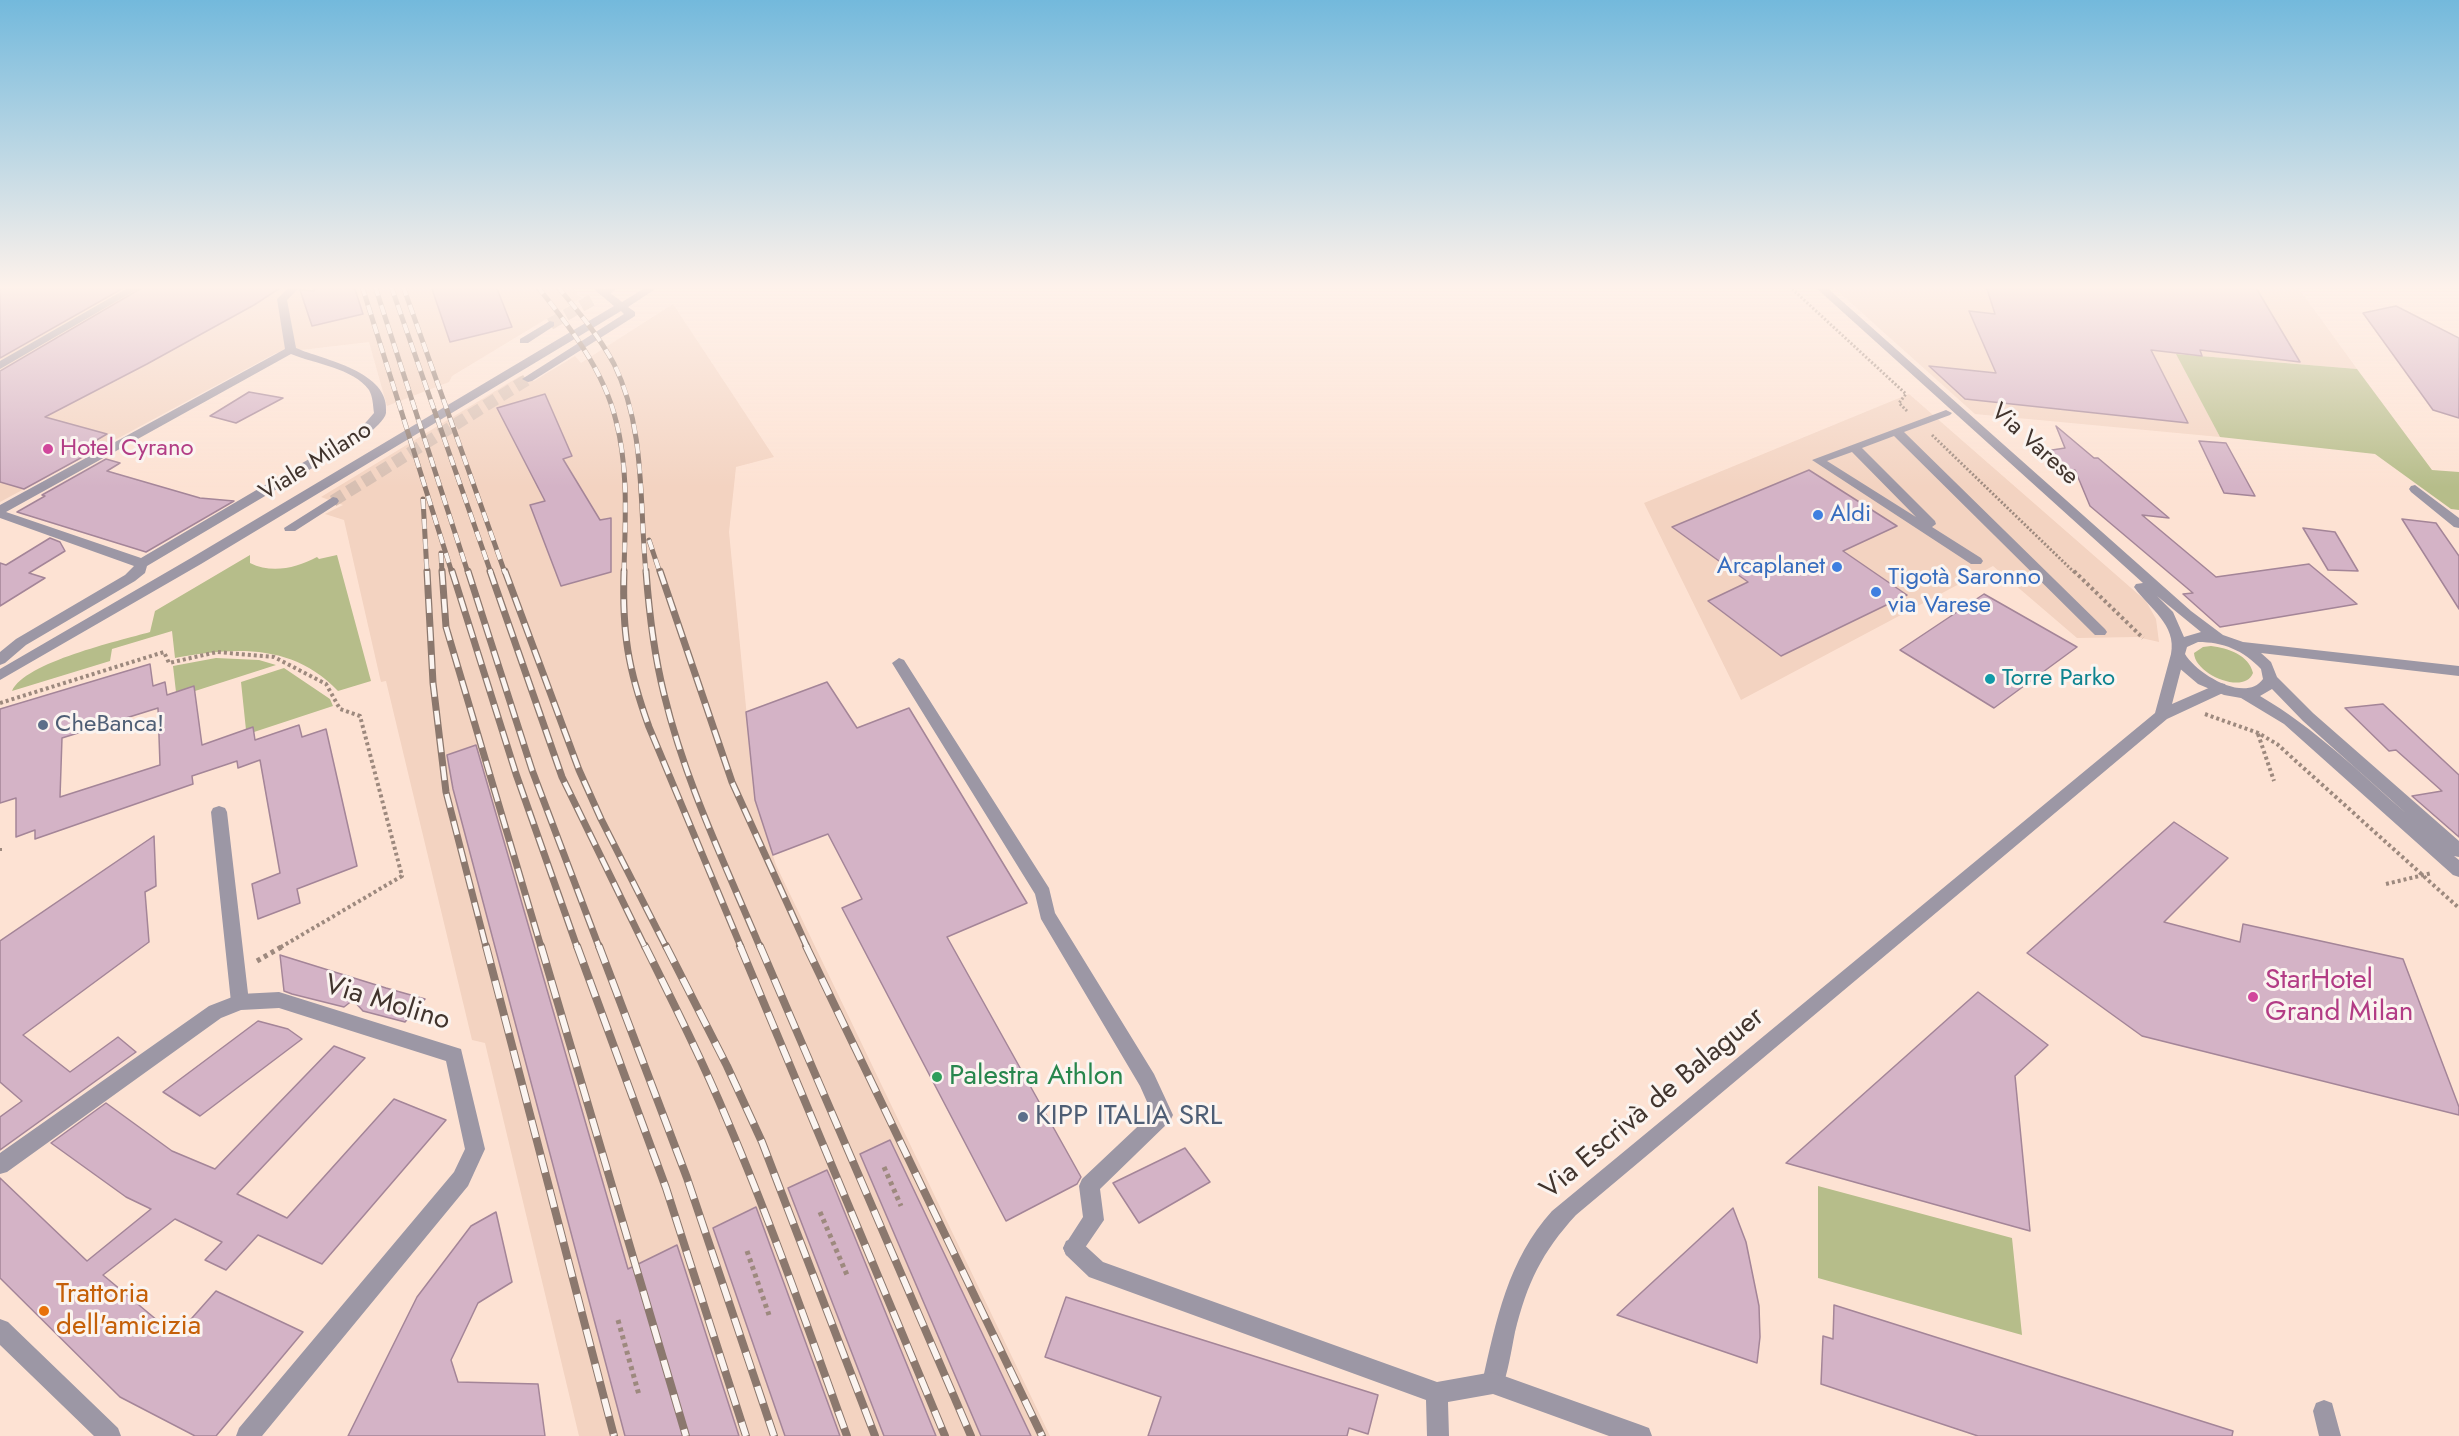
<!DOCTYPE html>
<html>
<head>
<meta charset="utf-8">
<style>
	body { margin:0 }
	canvas { display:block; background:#fde2d3 }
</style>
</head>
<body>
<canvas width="2459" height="1436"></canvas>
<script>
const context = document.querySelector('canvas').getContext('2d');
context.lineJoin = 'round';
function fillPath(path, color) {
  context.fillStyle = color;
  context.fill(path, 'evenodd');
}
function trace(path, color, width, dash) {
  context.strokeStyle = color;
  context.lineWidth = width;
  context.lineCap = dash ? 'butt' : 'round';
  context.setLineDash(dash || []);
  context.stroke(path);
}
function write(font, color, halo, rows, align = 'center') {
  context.font = font + ' Jost,sans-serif';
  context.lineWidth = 6;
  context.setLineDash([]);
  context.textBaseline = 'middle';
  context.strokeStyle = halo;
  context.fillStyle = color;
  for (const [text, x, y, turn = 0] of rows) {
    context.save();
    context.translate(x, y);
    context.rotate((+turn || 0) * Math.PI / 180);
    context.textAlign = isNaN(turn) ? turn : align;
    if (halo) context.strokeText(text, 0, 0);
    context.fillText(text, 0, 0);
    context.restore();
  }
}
fillPath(new Path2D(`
	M 0,286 L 571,286 L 581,298 L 452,376 L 449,382 L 387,406 L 369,342 L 276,353 L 0,502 Z
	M 1832,286 L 2297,286 L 2357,369 L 2177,354 L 2220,437 L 1975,414 Z
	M 673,304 L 774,457 L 736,467 L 729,532 L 755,800 L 776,865 L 1050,1436 L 579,1436 L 485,1043 L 472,1040 L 386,681 L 381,682 L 380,678 L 344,520 L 325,514 L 343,505 L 321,497 L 520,376 L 534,381 L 575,356 L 581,363 Z
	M 1909,394 L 2146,601 L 2156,619 L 2159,642 L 2137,637 L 2077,638 L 1993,566 L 1741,700 L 1644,503 Z`), '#f3d3c1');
fillPath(new Path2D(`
	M 2176,354 L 2357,369 L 2432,470 L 2459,472 L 2459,510 L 2451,509 L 2375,454 L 2220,437 Z
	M 250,555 L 250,563 C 272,574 296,568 317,557 L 319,559 L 337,555 L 371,681 L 338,691 C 293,643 234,647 175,658 L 172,631 L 112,649 L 110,661 L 12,691 C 25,662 119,641 150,632 L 155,611 Z
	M 2211,646 C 2228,648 2249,655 2253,673 C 2245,695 2195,675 2194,653 L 2203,647 Z
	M 216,658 L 259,660 L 276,665 L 195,691 L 194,686 L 176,692 L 173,666 Z
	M 284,668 L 330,699 L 333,706 L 254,732 L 253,728 L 246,730 L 241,682 Z
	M 1818,1186 L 2012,1238 L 2022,1335 L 1818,1278 Z`), '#b6bd8a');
const building = new Path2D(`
	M 0,286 L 127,286 L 0,358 Z
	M 145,286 L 283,286 L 254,305 L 147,364 L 45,417 L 107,434 L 78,451 L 88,454 L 24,489 L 0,482 L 0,371 Z
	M 313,286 L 354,286 L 363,314 L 312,326 L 300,290 L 314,291 Z
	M 431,286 L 496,286 L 512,327 L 450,342 Z
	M 1986,286 L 2255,286 L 2300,362 L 2200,350 L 2202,356 L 2151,350 L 2188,423 L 1965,399 L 1929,366 L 1996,373 L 1969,311 L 1995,314 Z
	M 2396,306 L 2459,338 L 2459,418 L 2433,410 L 2363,313 Z
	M 249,392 L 283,398 L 236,423 L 210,416 Z
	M 545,394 L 572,456 L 563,459 L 600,520 L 611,518 L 611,572 L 561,586 L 530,505 L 545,501 L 497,408 Z
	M 2056,426 L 2094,458 L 2098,458 L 2169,518 L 2142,515 L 2216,577 L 2309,564 L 2357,604 L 2220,627 L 2183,594 L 2193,593 L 2090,506 L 2075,470 L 2061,472 L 2039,452 L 2065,448 Z
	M 2199,441 L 2226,443 L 2255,496 L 2224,493 Z
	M 106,459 L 120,463 L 107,471 L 200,498 L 234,501 L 146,552 L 17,512 L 45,496 L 42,495 Z
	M 1809,470 L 1897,526 L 1843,551 L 1907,595 L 1781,656 L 1708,601 L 1748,582 L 1672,527 Z
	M 2402,519 L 2436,523 L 2459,556 L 2459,609 Z
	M 2303,528 L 2335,532 L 2358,571 L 2328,570 Z
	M 50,538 L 60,542 L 65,551 L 29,573 L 45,578 L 0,606 L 0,563 L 6,565 Z
	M 1984,594 L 2077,647 L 1994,708 L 1900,650 Z
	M 150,664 L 153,686 L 165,682 L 167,695 L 194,686 L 202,745 L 253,727 L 255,740 L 299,725 L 302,737 L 326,729 L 357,866 L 297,889 L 300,903 L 258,919 L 252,884 L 280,873 L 260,760 L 238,768 L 237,761 L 192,776 L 193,784 L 35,839 L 35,830 L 16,837 L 16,798 L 0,803 L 0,709 ZM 158,708 L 160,765 L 60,797 L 62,738 Z
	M 827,682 L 857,728 L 909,708 L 1027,903 L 947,937 L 1081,1177 L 1077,1184 L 1006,1221 L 842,908 L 862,899 L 828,834 L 773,855 L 755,800 L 746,712 Z
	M 2383,704 L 2459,775 L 2459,837 L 2412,796 L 2442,791 L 2396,750 L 2389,751 L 2345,708 Z
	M 476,745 L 628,1269 L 677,1245 L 739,1436 L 625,1436 L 453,789 L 447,755 Z
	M 2174,822 L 2228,858 L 2164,922 L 2240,942 L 2243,924 L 2403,959 L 2459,1107 L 2459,1115 L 2142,1036 L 2027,953 Z
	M 154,836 L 156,886 L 145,892 L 149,942 L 23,1035 L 70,1072 L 118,1037 L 136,1052 L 0,1150 L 0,1117 L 22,1101 L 0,1082 L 0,941 Z
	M 280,955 L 386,988 L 425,999 L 405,1022 L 363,1011 L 353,1000 L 344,1007 L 292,994 L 284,991 Z
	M 1978,992 L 2048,1045 L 2015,1076 L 2030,1231 L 1786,1163 Z
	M 258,1021 L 288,1029 L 302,1039 L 200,1116 L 163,1092 Z
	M 334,1046 L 365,1058 L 237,1194 L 287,1218 L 394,1099 L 446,1120 L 322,1264 L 258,1235 L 226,1270 L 205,1260 L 222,1242 L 175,1219 L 103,1275 L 176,1336 L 216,1291 L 303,1332 L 216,1436 L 195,1436 L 120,1397 L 0,1278 L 0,1178 L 87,1261 L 151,1209 L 126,1197 L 51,1143 L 106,1103 L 172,1151 L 215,1169 Z
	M 890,1140 L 992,1354 L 1031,1436 L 981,1436 L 860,1154 Z
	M 1185,1148 L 1210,1182 L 1139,1223 L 1113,1183 Z
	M 827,1170 L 831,1179 L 936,1436 L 884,1436 L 788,1188 Z
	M 756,1207 L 840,1436 L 785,1436 L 713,1228 Z
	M 1733,1208 L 1746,1242 L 1759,1306 L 1760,1337 L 1757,1363 L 1617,1315 Z
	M 496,1212 L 512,1282 L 478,1303 L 451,1360 L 458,1382 L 538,1384 L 545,1436 L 348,1436 L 417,1297 L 471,1226 Z
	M 1066,1297 L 1378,1395 L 1368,1434 L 1349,1428 L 1347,1436 L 1148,1436 L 1161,1397 L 1045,1357 Z
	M 1834,1305 L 2233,1431 L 2232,1436 L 1978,1436 L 1821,1384 L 1823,1336 L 1833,1339 Z`);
fillPath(building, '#d4b3c6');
trace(building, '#a48598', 1.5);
trace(new Path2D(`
	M 550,324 L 592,300
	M 333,501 L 528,379`), '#d7bfb2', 12, [12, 6]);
trace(new Path2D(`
	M 1789,286 L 1906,394 L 1899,403 L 1907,411
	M 1932,435 L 2075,573`), '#9d897e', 3, [2, 2]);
trace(new Path2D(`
	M 2074,571 L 2143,638
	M 0,703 L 164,652 L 169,663 L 217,652 L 274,657 L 326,684 L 340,709 L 360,716 L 402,876 L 281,947
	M 2205,714 L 2258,733 L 2277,744 L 2459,908
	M 2258,734 L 2274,781
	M 0,848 L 0,852
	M 2386,884 L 2432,873`), '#9d897e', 4, [3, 3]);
trace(new Path2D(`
	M 257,961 L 283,946
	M 884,1167 L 901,1206
	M 820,1212 L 847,1275
	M 747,1251 L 769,1315
	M 618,1320 L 639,1395`), '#9d897e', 5, [4, 4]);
fillPath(new Path2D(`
	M 131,286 L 143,286 L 0,369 L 0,361 Z
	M 609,286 L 621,286 L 608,295 L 600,295 L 600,291 Z
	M 1946,410 L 1952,413 L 1950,415 L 1904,432 L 2105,629 L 2107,632 L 2105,635 L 2095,635 L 1894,436 L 1862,448 L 1935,521 L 1936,524 L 1932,527 L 1981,558 L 1983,561 L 1981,564 L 1971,564 L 1812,460 ZM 1852,452 L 1916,517 L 1827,461 Z
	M 2178,649 L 2185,654 L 2172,704 L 2220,683 L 2225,684 L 2227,688 L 2225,692 L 2167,719 L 1576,1215 C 1542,1252 1527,1283 1515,1332 C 1511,1352 1508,1373 1501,1391 L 1493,1394 L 1485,1391 L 1482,1383 C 1496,1321 1508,1259 1552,1211 L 2155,713 L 2171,654 Z
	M 899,658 L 904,660 L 1049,888 L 1055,913 L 1154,1074 L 1173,1115 L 1170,1121 L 1100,1189 L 1104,1220 L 1080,1255 L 1073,1258 L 1066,1255 L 1063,1248 L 1083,1217 L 1079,1186 L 1082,1179 L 1152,1113 L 1140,1086 L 1041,919 L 1035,894 L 892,663 Z
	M 219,806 L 225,808 L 227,812 L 249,1002 L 246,1007 L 240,1010 L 234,1007 L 231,1002 L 211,812 L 213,808 Z
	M 2324,1400 L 2332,1403 L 2341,1436 L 2319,1436 L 2313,1411 L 2316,1403 Z`), '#9c97a5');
fillPath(new Path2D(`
	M 290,286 L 301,286 L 287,300 L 296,348 C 323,360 391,371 386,413 C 385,420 373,429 368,435 L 147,566 L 145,573 L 135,581 L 26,645 L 5,663 L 0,665 L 0,652 L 16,639 L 125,575 L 134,566 L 0,518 L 0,505 L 285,349 L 277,299 ZM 291,354 C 315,364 353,368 369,390 C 373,397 373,406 374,413 L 360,429 L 141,558 L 6,512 Z
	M 590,286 L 601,286 L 622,302 L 648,286 L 660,286 L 628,307 L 635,312 L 635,316 L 532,381 L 528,382 L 522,379 L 624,314 L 621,311 L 201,564 L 0,680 L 0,669 L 191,558 L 614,306 Z
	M 1814,286 L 1825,286 L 2191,611 L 2223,635 L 2243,642 L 2459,666 L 2459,676 L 2261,653 L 2271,662 L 2277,677 L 2313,713 L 2459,841 L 2459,857 L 2454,856 L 2459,860 L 2459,877 L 2453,875 L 2284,724 L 2241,698 L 2224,695 L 2198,684 L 2178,667 L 2171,654 C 2177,625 2149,608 2134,587 L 2136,584 L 2143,583 ZM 2157,596 L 2201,632 L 2184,637 L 2173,612 ZM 2198,642 C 2223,642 2243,650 2261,669 L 2263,679 C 2245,704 2196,673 2185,654 L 2187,647 ZM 2272,689 L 2303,721 L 2408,815 C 2360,773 2315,728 2260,696 Z
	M 550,321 L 554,322 L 554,326 L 528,343 L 520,343 L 520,339 Z
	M 2415,485 L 2459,518 L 2459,528 L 2454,527 L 2411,492 L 2409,489 L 2411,486 Z
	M 333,497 L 337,498 L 339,501 L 337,504 L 295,531 L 285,531 L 284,528 Z
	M 279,992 L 461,1049 L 485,1149 L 468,1186 L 262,1436 L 236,1436 L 239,1428 L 454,1172 L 465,1149 L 446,1061 L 279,1008 L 241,1010 L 221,1018 L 7,1172 L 0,1174 L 0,1153 L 209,1006 L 240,994 Z
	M 1073,1238 L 1080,1241 L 1103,1262 L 1437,1382 L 1493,1372 L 1641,1425 L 1649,1428 L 1652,1436 L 1609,1436 L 1493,1394 L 1448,1402 L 1449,1436 L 1427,1436 L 1426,1400 L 1089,1277 L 1066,1255 L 1063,1248 L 1066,1241 Z
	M 0,1319 L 8,1322 L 118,1428 L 121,1436 L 94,1436 L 0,1345 Z`), '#9c97a5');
const railFar2 = new Path2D(`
	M 362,286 L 452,573
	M 375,286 L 468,573
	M 391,286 L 491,573
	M 403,286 L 505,573
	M 537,286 C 569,326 604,370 616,421 C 629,470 625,522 624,573
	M 557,286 C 578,311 599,336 614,364 C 646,429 639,503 646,573
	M 423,499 L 427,573
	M 649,540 L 660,573
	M 441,553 L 442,573`);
const railFar1 = new Path2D(`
	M 427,571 L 433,683 L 446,792 L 486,947
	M 442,571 L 446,627 L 541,947
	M 452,571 L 516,774 L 577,947
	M 468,571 L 532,770 L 599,947
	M 490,571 L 562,777 L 645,947
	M 505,571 L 579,770 L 601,819 L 666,947
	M 624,571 C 622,633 628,669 649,727 L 741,947
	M 646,571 C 649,612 654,654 664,694 C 685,782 725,864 760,947
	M 660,571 L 732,782 L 807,947`);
const rail = new Path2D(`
	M 486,946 L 614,1436
	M 541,946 L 686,1436
	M 577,946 L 666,1188 L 746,1436
	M 599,946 L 687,1178 L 774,1436
	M 645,946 C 674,1004 703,1062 728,1122 C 772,1225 809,1331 847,1436
	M 666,946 L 727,1066 L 762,1142 L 875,1436
	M 740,946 L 945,1436
	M 760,946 L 971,1436
	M 806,946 L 1042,1436`);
trace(railFar2, '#8b786e', 5);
trace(railFar1, '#8b786e', 7);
trace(rail, '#8b786e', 8);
trace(railFar2, '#fbf4f0', 4, [10]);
trace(railFar1, '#fbf4f0', 4.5, [14]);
trace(rail, '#fbf4f0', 6, [18]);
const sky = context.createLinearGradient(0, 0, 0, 487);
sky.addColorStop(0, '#73b9dc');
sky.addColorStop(0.59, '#fef2eb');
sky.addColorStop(1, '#fef2eb00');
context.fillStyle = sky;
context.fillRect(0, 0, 2459, 487);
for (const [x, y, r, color] of [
	[48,449,6,"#d1479c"],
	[1818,515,6,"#3f7fe0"],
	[1837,567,6,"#3f7fe0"],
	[1876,592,6,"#3f7fe0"],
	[1990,679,6,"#0f9aa8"],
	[43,725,6,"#5c6f8a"],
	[2253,997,6,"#d1479c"],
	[937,1077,6,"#2e9e5b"],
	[1023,1117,6,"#5c6f8a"],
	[44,1311,6,"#e8710a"]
]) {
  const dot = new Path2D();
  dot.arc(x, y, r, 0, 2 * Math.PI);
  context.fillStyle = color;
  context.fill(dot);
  trace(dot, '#fbf4f0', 2);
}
write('24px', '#41342d', '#fbf4f0', [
	["Via Varese",2034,445,42],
	["Viale Milano",316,462,-32]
]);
write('24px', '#b23c85', '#fbf4f0', [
	["Hotel Cyrano",60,449]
], 'left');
write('24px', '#366cbe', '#fbf4f0', [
	["Aldi",1830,515],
	["Arcaplanet",1825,567,"right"],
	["Tigotà Saronno",1888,578],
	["via Varese",1888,606]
], 'left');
write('24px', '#0d838f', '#fbf4f0', [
	["Torre Parko",2002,679]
], 'left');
write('24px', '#4e5e75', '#fbf4f0', [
	["CheBanca!",55,725]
], 'left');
write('28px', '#b23c85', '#fbf4f0', [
	["StarHotel",2265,981],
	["Grand Milan",2265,1013]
], 'left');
write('28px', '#41342d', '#fbf4f0', [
	["Via Molino",387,1004,17],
	["Via Escrivà de Balaguer",1653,1104,-40]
]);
write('28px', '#27864d', '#fbf4f0', [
	["Palestra Athlon",949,1077]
], 'left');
write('28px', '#4e5e75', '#fbf4f0', [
	["KIPP ITALIA SRL",1035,1117]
], 'left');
write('28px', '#c56008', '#fbf4f0', [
	["Trattoria",56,1295],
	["dell'amicizia",56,1327]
], 'left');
</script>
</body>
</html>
